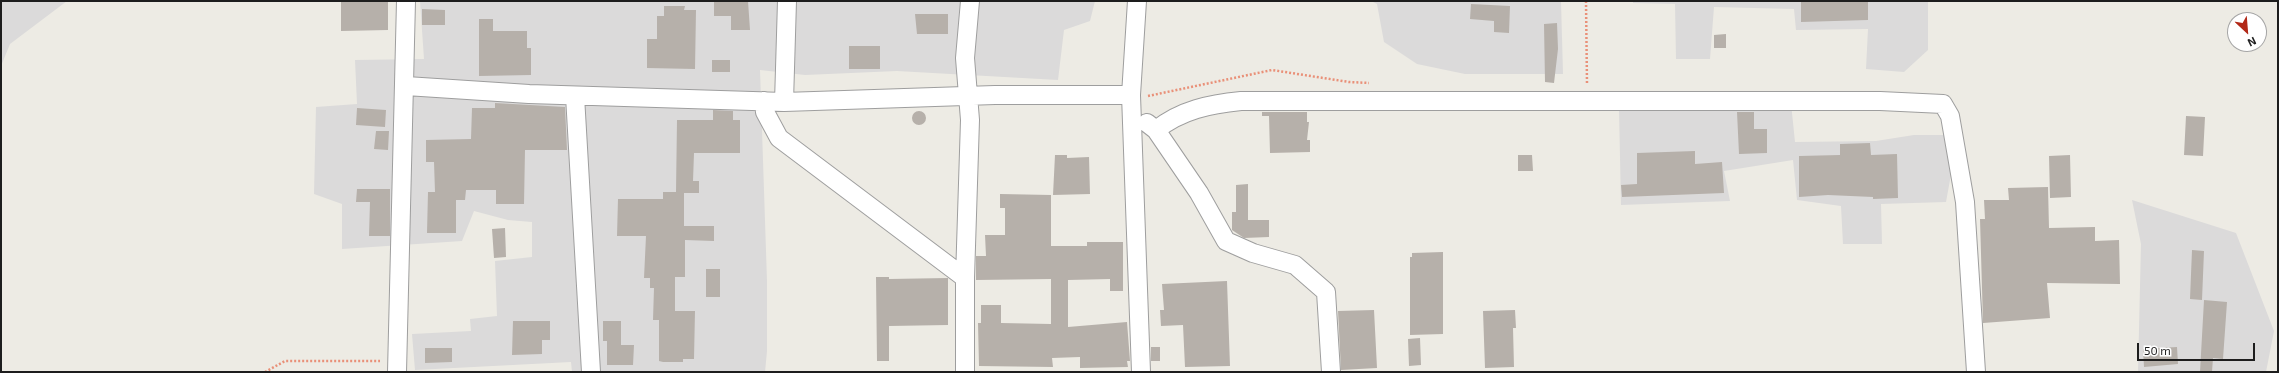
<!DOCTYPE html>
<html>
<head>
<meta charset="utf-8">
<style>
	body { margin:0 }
	#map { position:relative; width:2279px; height:373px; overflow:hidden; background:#edebe4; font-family:"Exo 2",sans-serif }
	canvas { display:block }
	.frame { position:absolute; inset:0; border:2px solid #1d1d1d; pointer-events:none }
	.north { position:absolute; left:2227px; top:12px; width:40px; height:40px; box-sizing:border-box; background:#fff; border:1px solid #a5a5a5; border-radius:50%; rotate:154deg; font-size:11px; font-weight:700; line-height:16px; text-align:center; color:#1d1d1d }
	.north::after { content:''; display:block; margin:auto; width:14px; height:18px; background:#b22817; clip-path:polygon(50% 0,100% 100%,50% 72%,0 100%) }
	.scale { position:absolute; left:2137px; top:343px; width:118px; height:18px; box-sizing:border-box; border:2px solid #1d1d1d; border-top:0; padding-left:5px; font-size:12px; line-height:14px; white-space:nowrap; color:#1d1d1d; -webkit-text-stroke:3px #fff; paint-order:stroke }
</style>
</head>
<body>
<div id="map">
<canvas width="2279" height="373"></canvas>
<div class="frame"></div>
<div class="north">N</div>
<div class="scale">50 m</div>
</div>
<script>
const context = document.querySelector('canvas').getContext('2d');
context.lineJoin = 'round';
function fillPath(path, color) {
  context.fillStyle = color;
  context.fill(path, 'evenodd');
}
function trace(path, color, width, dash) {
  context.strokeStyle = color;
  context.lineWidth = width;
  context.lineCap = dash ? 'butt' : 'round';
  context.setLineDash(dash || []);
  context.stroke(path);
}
fillPath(new Path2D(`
	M 1,1 L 67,1 L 10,44 L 1,66 Z
	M 420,1 L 1095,1 L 1090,21 L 1064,30 L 1058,80 L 897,71 L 805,75 L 760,70 L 767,281 L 767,351 L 765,372 L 572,372 L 571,362 L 415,370 L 412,334 L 471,331 L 470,319 L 497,316 L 495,261 L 532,257 L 532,222 L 508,220 L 474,211 L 462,241 L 342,249 L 342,204 L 314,194 L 316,107 L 357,104 L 355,60 L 424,59 Z
	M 1371,1 L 1561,1 L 1563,74 L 1465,74 L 1417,64 L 1384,42 L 1377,4 Z
	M 1633,1 L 1928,1 L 1928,50 L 1904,72 L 1866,69 L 1868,29 L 1796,30 L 1794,9 L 1714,7 L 1710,59 L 1676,59 L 1675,4 L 1633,3 Z
	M 1791,103 L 1795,142 L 1876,141 L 1914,135 L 1944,135 L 1952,169 L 1946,202 L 1881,204 L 1882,244 L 1843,244 L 1841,206 L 1797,200 L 1793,160 L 1724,171 L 1730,201 L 1621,205 L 1619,109 Z
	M 2132,200 L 2236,233 L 2274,331 L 2266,372 L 2138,372 L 2141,244 Z`), '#dbdada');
fillPath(new Path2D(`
	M 341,1 L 388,1 L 388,30 L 341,31 Z
	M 714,1 L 748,1 L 750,30 L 731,30 L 731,16 L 714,16 Z
	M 1801,1 L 1868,1 L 1868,20 L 1801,22 Z
	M 1471,4 L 1510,6 L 1509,33 L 1494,32 L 1494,21 L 1470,19 Z
	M 664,6 L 685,6 L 684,10 L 696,10 L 695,69 L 647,68 L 647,39 L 657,39 L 657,16 L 664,16 Z
	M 422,9 L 445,10 L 445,25 L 422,25 Z
	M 915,14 L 948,14 L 948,34 L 917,34 Z
	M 479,19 L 493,19 L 493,31 L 527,31 L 527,48 L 531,48 L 531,75 L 479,76 Z
	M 1557,23 L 1558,49 L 1554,83 L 1545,82 L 1544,24 Z
	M 1726,34 L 1726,48 L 1714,48 L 1714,35 Z
	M 849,46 L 880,46 L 880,69 L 849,69 Z
	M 712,60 L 730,60 L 730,72 L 712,72 Z
	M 495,103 L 565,107 L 567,150 L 525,150 L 524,204 L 496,204 L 496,190 L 466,190 L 465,200 L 456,200 L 456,233 L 427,233 L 428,192 L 435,192 L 434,162 L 426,162 L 426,140 L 471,139 L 472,108 L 495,108 Z
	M 357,108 L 386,110 L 385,127 L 356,125 Z
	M 713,110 L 733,111 L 733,120 L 740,120 L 740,153 L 694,153 L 693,181 L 699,181 L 699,193 L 684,193 L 684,226 L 714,226 L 714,241 L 685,240 L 685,277 L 675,277 L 675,311 L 695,311 L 694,359 L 683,359 L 683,362 L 663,362 L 659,361 L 659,320 L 653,320 L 654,288 L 650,288 L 650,278 L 644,278 L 646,236 L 617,236 L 618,199 L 663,199 L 663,192 L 676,192 L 677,120 L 713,120 Z
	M912 118a7 7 0 1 1 14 0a7 7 0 1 1-14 0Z
	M 1262,112 L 1307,112 L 1307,122 L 1309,122 L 1307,140 L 1310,140 L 1310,152 L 1270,153 L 1269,116 L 1262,116 Z
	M 1737,112 L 1754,112 L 1754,129 L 1767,129 L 1767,153 L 1739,154 Z
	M 2186,116 L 2205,117 L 2203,156 L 2184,155 Z
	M 376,131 L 389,131 L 388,150 L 374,149 Z
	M 1870,143 L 1871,155 L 1897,154 L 1898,198 L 1873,199 L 1873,197 L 1828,195 L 1799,197 L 1799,156 L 1840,155 L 1840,144 Z
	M 1695,151 L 1695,164 L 1722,162 L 1724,193 L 1622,197 L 1621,185 L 1637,184 L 1637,153 Z
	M 1055,155 L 1067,155 L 1067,158 L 1089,157 L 1090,194 L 1053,195 Z
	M 1518,155 L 1532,155 L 1533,171 L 1518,171 Z
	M 2070,155 L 2071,197 L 2050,198 L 2049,156 Z
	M 1248,184 L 1248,220 L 1269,220 L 1269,237 L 1244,238 L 1232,230 L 1232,212 L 1236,212 L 1236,185 Z
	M 2048,187 L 2049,228 L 2095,227 L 2095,241 L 2119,240 L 2120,284 L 2047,283 L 2050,318 L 1983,323 L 1980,219 L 1985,219 L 1984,200 L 2009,200 L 2008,188 Z
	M 357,189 L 390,189 L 390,236 L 369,236 L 370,202 L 356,202 Z
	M 1000,194 L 1051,195 L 1051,246 L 1087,246 L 1087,242 L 1123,242 L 1123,291 L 1110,291 L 1110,279 L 1068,280 L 1068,327 L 1127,322 L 1130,361 L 1127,361 L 1128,367 L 1080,368 L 1080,357 L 1052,358 L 1053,367 L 979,366 L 978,323 L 981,323 L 981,305 L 1001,305 L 1001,323 L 1051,324 L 1051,279 L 976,280 L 976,256 L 986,256 L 985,235 L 1005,235 L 1005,208 L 1000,208 Z
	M 505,228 L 506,257 L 494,258 L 492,229 Z
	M 2192,250 L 2204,251 L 2202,300 L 2190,299 Z
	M 1443,252 L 1443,334 L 1410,335 L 1410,257 L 1412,257 L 1412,253 Z
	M 706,269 L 720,269 L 720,297 L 706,297 Z
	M 876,277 L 889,277 L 889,279 L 948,278 L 948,325 L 889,326 L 889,361 L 877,361 Z
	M 1227,281 L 1230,366 L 1185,367 L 1183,325 L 1161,326 L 1160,310 L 1164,310 L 1162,284 Z
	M 2204,300 L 2227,302 L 2223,359 L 2213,358 L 2212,372 L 2200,372 Z
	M 1374,310 L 1377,368 L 1341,370 L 1338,311 Z
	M 1515,310 L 1516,328 L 1513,328 L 1514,367 L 1485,368 L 1483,311 Z
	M 513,321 L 550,321 L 550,340 L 542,340 L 542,354 L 512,355 Z
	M 603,321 L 621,321 L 621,345 L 634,345 L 633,365 L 607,365 L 607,341 L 603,341 Z
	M 1420,338 L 1421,365 L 1409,366 L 1408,339 Z
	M 1151,347 L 1160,347 L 1160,361 L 1151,361 Z
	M 2177,347 L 2178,364 L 2144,367 L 2143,349 Z
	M 425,348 L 452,348 L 452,362 L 425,363 Z`), '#b6b0aa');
const minor = new Path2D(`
	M 1137,1 L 1131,95 L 1141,372
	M 406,86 L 529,94 L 784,102 L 995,95 L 1131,95
	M 575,96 L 591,372
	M 764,101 L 765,112 L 779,138 L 965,278
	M 784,102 L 787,1
	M 1147,123 L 1156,130 L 1199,193 L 1226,241 L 1253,253 L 1295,265 L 1326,292 L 1331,372
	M 1156,130 C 1181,110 1210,104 1241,101 L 1880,101 L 1943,104 L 1950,116 L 1965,202 L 1976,372
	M 397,372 L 406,1
	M 965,372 L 965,278 L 970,120 L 965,58 L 970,1`);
trace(minor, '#9e9e9e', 20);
trace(new Path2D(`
	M 1586,1 L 1587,84
	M 1148,96 L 1272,70 L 1349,82 L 1369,83
	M 265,372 L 285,361 L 380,361`), '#e99078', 2.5, [2, 2]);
trace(minor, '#fff', 18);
</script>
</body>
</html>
